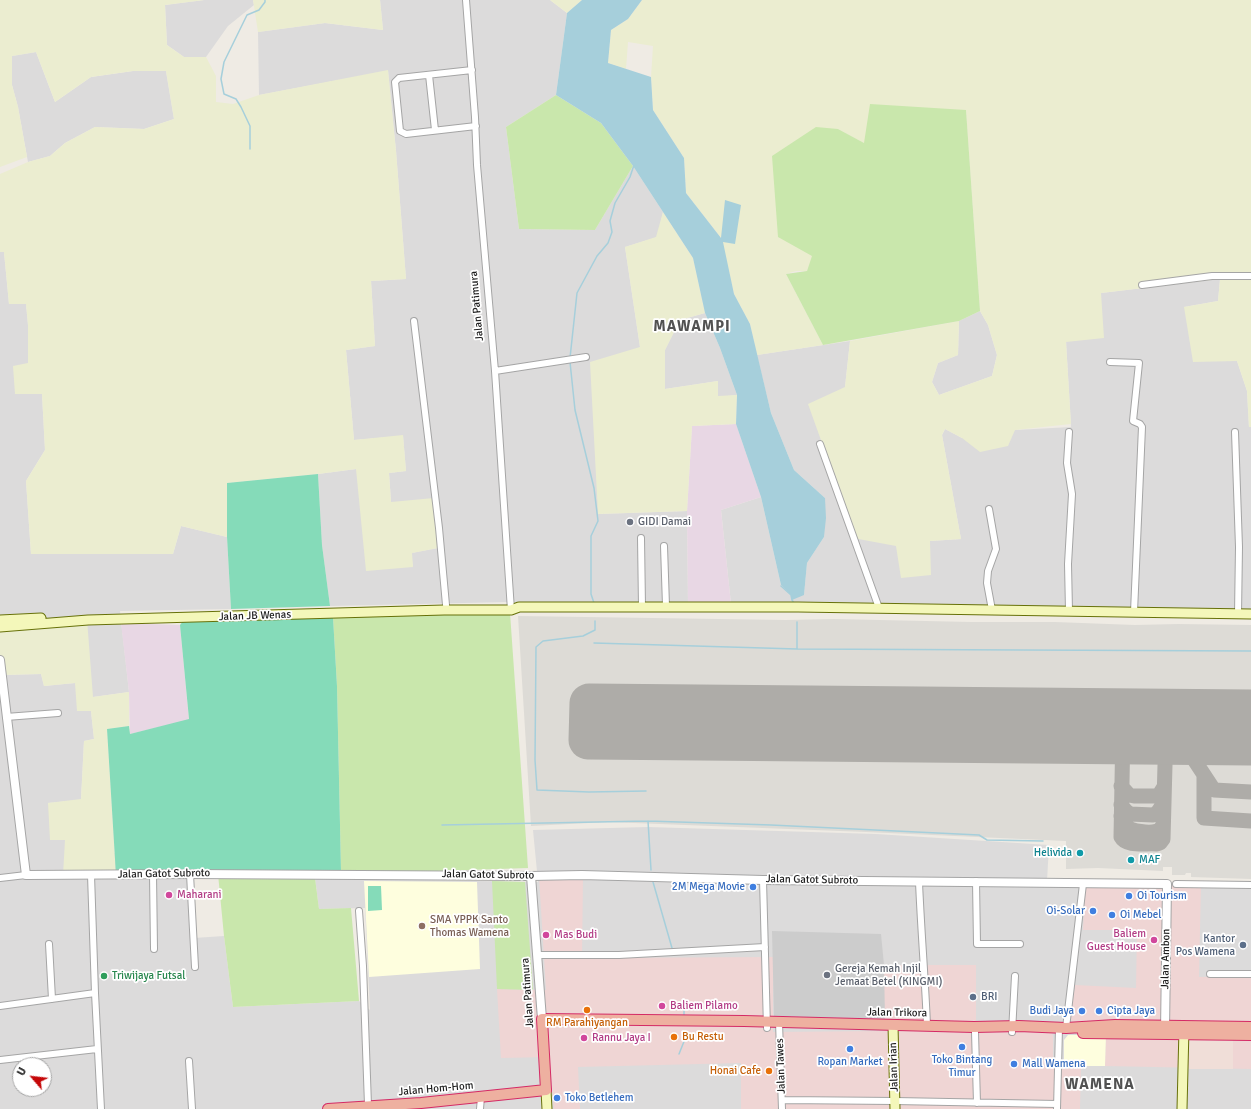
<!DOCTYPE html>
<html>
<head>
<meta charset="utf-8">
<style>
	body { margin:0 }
	#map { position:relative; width:1251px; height:1109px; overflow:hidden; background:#efebe4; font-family:Signika,sans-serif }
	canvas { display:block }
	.north { position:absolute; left:12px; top:1057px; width:40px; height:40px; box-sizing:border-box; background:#fff; border:1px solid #a5a5a5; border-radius:50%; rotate:298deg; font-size:11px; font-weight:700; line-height:16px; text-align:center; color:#1e1e1e }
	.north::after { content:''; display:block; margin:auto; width:14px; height:18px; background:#c50708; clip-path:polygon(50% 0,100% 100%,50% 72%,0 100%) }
</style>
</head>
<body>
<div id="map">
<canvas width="1251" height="1109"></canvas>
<div class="north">U</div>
</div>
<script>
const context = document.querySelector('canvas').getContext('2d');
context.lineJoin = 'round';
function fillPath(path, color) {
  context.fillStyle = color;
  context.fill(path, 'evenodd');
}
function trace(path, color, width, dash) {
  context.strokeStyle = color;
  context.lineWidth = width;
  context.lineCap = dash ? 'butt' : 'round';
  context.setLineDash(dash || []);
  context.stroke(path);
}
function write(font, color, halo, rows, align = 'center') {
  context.font = font + ' Signika,sans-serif';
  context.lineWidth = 3.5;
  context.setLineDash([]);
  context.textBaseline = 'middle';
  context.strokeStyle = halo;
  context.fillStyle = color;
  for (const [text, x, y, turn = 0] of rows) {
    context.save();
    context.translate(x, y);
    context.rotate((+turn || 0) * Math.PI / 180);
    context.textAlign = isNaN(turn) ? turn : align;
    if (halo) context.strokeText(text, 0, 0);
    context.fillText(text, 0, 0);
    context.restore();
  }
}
fillPath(new Path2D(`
	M 204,0 L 253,0 L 254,5 L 228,26 L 206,57 L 184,57 L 167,45 L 165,5 Z
	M 380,0 L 550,0 L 567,13 L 556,95 L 506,127 L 519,229 L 595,230 L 633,166 L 663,212 L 658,237 L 625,247 L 640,347 L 598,514 L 687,511 L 688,604 L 508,602 L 330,606 L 322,545 L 318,474 L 356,469 L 413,567 L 411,553 L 438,548 L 391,502 L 389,473 L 406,471 L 403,436 L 354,440 L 346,350 L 375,346 L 371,281 L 406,279 L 396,151 L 388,71 L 259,95 L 258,32 L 325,23 L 383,30 Z
	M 36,52 L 55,102 L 91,77 L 133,71 L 166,71 L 174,119 L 144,129 L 95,127 L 65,143 L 50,156 L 28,162 L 18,107 L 12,85 L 12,56 Z
	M 0,252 L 4,252 L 9,304 L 26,304 L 28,325 L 28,363 L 16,394 L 42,394 L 45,450 L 26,481 L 31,554 L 173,554 L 181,526 L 227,537 L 231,609 L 120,611 L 129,692 L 93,697 L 0,622 Z
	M 1220,279 L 1218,301 L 1184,307 L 1237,361 L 1247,391 L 1249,427 L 1251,427 L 1251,612 L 731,604 L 721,510 L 761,497 L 781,585 L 791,595 L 804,595 L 807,563 L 824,537 L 825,498 L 794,470 L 771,413 L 757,355 L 850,341 L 845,387 L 930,541 L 961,539 L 942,435 L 945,429 L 962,438 L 1015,430 L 1071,427 L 1066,341 L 1101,293 Z
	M 980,311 L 988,325 L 997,355 L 992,376 L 939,395 L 932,382 L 938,363 L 958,355 L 959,321 Z
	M 705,313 L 720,348 L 737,395 L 718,397 L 718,381 L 665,389 L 665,350 L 680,320 Z
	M 0,664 L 2,675 L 41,674 L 44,686 L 75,683 L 91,711 L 94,739 L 84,741 L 81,800 L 48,803 L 65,839 L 190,874 L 194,938 L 224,936 L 233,1007 L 359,1001 L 370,1010 L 365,908 L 319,909 L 315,878 L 538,882 L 533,830 L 648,827 L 876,834 L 1049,845 L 1047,881 L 1251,883 L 1251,1109 L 0,1109 ZM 20,1065 L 44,1065 L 44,1089 L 20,1089 Z`), '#dcdbdb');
fillPath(new Path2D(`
	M 583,876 L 582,958 L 773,957 L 773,1032 L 884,1031 L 884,965 L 976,965 L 976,1027 L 1050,1028 L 1053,1036 L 1053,1065 L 1081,1066 L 1080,1109 L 741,1109 L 741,1063 L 578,1067 L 580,1109 L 554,1109 L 549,1057 L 501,1058 L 497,989 L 546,990 L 539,877 Z
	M 1201,884 L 1199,977 L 1251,976 L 1251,1069 L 1105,1066 L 1106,1023 L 1073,1022 L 1070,1020 L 1075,985 L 1136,988 L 1137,930 L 1083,930 L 1085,886 Z`), '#efd5d4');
fillPath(new Path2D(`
	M 736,424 L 761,497 L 721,510 L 731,604 L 688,604 L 687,511 L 692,426 Z
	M 121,623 L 180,625 L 189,720 L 130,734 L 129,692 Z`), '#e8d7e4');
fillPath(new Path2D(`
	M 364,881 L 477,882 L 480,969 L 369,977 Z
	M 1068,1035 L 1106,1035 L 1105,1066 L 1064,1066 L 1064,1040 Z`), '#fefede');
fillPath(new Path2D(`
	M 772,931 L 881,934 L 884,965 L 885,1019 L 774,1016 Z`), '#ccc');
fillPath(new Path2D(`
	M 1189,1035 L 1233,1035 L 1233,1069 L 1189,1069 Z`), '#f0ded8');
fillPath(new Path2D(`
	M 518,616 L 786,620 L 834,619 L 971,622 L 1055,622 L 1135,625 L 1178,624 L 1251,625 L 1251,879 L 1191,877 L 1191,873 L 1186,873 L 1185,875 L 1172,875 L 1172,867 L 1163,867 L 1163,871 L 1098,868 L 1066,869 L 1066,841 L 866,832 L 608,822 L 531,826 Z`), '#dddbd6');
fillPath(new Path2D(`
	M 0,0 L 204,0 L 165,5 L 167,45 L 184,57 L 206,57 L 216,76 L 216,102 L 233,104 L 259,95 L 388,70 L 396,151 L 406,279 L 371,281 L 375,346 L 346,350 L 354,440 L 403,435 L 406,471 L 389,473 L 391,502 L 434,498 L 438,548 L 412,553 L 413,567 L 366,571 L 356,469 L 318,474 L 227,483 L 227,537 L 181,526 L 173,554 L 31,554 L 26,481 L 45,450 L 42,394 L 15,394 L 13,366 L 28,363 L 28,325 L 26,304 L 9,304 L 4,252 L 0,252 L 0,174 L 28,162 L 50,156 L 65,143 L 95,127 L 144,129 L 174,119 L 166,71 L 133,71 L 91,77 L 55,102 L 36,52 L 12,56 L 12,85 L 18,107 L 27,157 L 0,167 Z
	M 253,0 L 380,0 L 383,30 L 325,23 L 258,32 Z
	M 550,0 L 582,0 L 567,13 Z
	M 642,0 L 1251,0 L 1251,427 L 1249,427 L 1247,391 L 1237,361 L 1193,362 L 1184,307 L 1218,301 L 1220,280 L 1211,280 L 1101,293 L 1104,338 L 1066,342 L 1071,424 L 1015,430 L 1008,446 L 980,452 L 962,438 L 945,429 L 942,435 L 961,539 L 930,541 L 931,575 L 901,578 L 896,546 L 853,538 L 822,443 L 808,404 L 845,387 L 850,341 L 959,321 L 958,355 L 938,363 L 932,382 L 939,395 L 992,376 L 997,355 L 988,325 L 980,311 L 966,111 L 865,144 L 838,129 L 813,256 L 807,271 L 796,271 L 786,274 L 823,345 L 757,355 L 750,324 L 734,294 L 721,238 L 686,193 L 684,158 L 653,110 L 651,77 L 653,46 L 628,42 L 626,69 L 608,63 L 611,30 L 628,19 Z
	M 663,212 L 693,258 L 705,313 L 680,320 L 665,350 L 665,389 L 718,381 L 718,396 L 737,395 L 736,424 L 692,426 L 687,511 L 598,514 L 590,362 L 640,347 L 625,247 L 656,237 Z
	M 87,619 L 93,697 L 129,692 L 129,726 L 107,729 L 116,875 L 63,875 L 65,840 L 50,840 L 48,803 L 81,799 L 84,741 L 94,739 L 91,711 L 77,711 L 75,683 L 44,686 L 41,674 L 2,675 L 0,664 L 0,622 Z`), '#ebedd0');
fillPath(new Path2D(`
	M 556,95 L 601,123 L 633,166 L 595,230 L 519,229 L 506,127 Z
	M 870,104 L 966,110 L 980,311 L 959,321 L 823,345 L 786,274 L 807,271 L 812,256 L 778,237 L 772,156 L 816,127 L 838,129 L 864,143 Z
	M 510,613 L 528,868 L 407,872 L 341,871 L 337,686 L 333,617 Z
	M 218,874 L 315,878 L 319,909 L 351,908 L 359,1001 L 233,1007 L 224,936 Z
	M 492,881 L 525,882 L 533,990 L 497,989 Z`), '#c9e7ac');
fillPath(new Path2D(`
	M 318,474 L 322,545 L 330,606 L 231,609 L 227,537 L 227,483 Z
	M 333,617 L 337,686 L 341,871 L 116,875 L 107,729 L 129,726 L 130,734 L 189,719 L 180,625 L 183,621 Z
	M 368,886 L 381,886 L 382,910 L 368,911 Z`), '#85dbb9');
fillPath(new Path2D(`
	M 582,0 L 642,0 L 628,19 L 611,30 L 608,63 L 651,77 L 653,110 L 684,158 L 686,193 L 721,238 L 725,200 L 741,205 L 735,244 L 723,242 L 734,294 L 750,324 L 771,413 L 794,470 L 825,498 L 826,518 L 824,537 L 807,563 L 804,595 L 792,600 L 791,595 L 781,585 L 761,497 L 736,424 L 737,395 L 720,348 L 705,313 L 693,258 L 633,166 L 601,123 L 556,95 L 567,13 Z`), '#a6cfdb');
trace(new Path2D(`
	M 250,149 L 250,126 L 241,107 L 236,99 L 224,94 L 221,79 L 224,62 L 247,15 L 259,10 L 265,2 L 265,0
	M 570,358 L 577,293 L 597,256 L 608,243 L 612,232 L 610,221 L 615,203 L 630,177 L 634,165
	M 570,362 L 575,410 L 594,488 L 598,521 L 591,536 L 591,594 L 594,603
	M 781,586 L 791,595 L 792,600 L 794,603
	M 595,621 L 595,630 L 583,636 L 543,641 L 536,647 L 535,760 L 537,790 L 589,792 L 646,791
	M 797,622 L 797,649
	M 594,643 L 797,649 L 1251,651
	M 648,821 L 651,870
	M 442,825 L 648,821 L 771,825 L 979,835 L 987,840 L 1043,841
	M 653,882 L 672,948
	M 684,1000 L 684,1015
	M 679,1054 L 685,1039 L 685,1031`), '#a6cfdb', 1.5);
trace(new Path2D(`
	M 1123,727 L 1121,837 C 1126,847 1146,843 1157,844 L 1160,843 L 1163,839 L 1166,728
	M 1171,728 L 1189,752 L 1214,790 L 1251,792
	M 1189,752 C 1188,739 1194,732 1206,728
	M 1204,775 L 1204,818 L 1251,821
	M 1121,786 L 1129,795 L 1134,796 L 1154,796 L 1159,795 L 1164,787
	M 1121,805 L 1126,811 L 1130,814 L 1153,815 L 1157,813 L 1164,803
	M 1121,816 L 1125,826 C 1132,831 1149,834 1157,831 C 1160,830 1162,827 1163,824`), '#aeaca8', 15);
trace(new Path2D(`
	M 1251,709 L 589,703 L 588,740 L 1251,746`), '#aeaca8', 39);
const minor = new Path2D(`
	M 466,0 L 475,117 L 477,165 L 495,371 L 511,610
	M 472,70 L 399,78 L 395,82 L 400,131 L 406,134 L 476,126
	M 429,75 L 435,130
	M 1142,285 L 1212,276 L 1251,276
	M 414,321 L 439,528 L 446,605
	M 1110,362 L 1139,363 L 1133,421 L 1140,424 L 1142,427 L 1134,612
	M 495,371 L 586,357
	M 1069,432 L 1067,463 L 1072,494 L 1068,564 L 1069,611
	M 1235,432 L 1239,547 L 1238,614
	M 820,444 L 879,608
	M 989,509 L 996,549 L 988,571 L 987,583 L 992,610
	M 641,538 L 642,607
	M 664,546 L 666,606
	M 6,717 L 58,713
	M 153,874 L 154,949
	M 190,874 L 195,967
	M 91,875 L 95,993 L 101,1109
	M 0,878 L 26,875
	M 763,880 L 767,1028
	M 976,881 L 977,944 L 1020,944
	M 919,882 C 921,930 925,977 927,1025
	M 1176,884 L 1251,885
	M 359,911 L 363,966 L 368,1105
	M 49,944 L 52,999
	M 537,955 L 619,955 L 765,947
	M 1210,974 L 1251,974
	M 0,1006 L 95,993
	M 779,1022 L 782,1109
	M 1066,1028 L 1083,884
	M 975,1032 L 977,1103
	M 1012,1032 L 1015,976
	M 0,1060 L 97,1049
	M 189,1061 L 192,1109
	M 782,1100 L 895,1101 L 1057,1104
	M 480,1109 L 481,1097
	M 1057,1109 L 1059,1028`);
const tertiary = new Path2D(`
	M 0,660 L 26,875 L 190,874 L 531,876 L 582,875 L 763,880 L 1167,884 L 1165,1031
	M 531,876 L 542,1019`);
const secondary = new Path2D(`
	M 0,620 L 41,618
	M 0,627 L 88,620 L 444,610 L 511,610 L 519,607 L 798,607 L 1251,614
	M 893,1025 L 895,1109
	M 546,1090 L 547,1109
	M 1182,1109 L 1184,1028`);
const trunk = new Path2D(`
	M 1083,1033 L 1251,1035
	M 328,1109 L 421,1103 L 546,1090 L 542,1019 L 744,1021 L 974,1027 L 1019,1026 L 1066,1028 L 1115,1025 L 1251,1027`);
trace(minor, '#a5a5a5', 8);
trace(tertiary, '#a5a5a5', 10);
trace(secondary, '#677109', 11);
trace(trunk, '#d42a65', 12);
trace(minor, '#fff', 6);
trace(tertiary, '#fff', 8);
trace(secondary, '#f4f7ba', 9);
trace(trunk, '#eeb0a0', 10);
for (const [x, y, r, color] of [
	[630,522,4,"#6b7280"],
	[1080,853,4,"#0f9aa8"],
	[1131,860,4,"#0f9aa8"],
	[753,887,4,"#3f7fe0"],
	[169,895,4,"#d1479c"],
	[1129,896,4,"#3f7fe0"],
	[1093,911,4,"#3f7fe0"],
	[1112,915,4,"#3f7fe0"],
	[422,926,4,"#8d6e63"],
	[546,935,4,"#d1479c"],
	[1154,940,4,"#d1479c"],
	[1243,945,4,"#5c6f8a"],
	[827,975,4,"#6b7280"],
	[104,976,4,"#2e9e5b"],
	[973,997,4,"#5c6f8a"],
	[662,1006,4,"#d1479c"],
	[587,1010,4,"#e8710a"],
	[1082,1011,4,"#3f7fe0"],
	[1099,1011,4,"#3f7fe0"],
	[674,1037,4,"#e8710a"],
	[584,1038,4,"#d1479c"],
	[962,1047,4,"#3f7fe0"],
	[850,1049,4,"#3f7fe0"],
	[1014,1064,4,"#3f7fe0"],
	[769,1071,4,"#e8710a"],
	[557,1098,4,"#3f7fe0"]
]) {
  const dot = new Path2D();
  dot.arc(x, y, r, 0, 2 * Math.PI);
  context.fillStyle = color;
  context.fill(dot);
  trace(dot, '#fff', 1.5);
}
write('11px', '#1e1e1e', '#fff', [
	["Jalan Patimura",477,306,-95],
	["Jalan JB Wenas",255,616,-2],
	["Jalan Gatot Subroto",164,874,-1],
	["Jalan Gatot Subroto",488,875,1],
	["Jalan Gatot Subroto",812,880,1],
	["Jalan Ambon",1166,959,-89],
	["Jalan Patimura",528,993,-94],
	["Jalan Trikora",897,1013,1],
	["Jalan Tawes",781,1066,-92],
	["Jalan Irian",894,1067,-92],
	["Jalan Hom-Hom",436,1089,-5]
]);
write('11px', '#5b616d', '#fff', [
	["GIDI Damai",638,522],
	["Gereja Kemah Injil",835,969],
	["Jemaat Betel (KINGMI)",835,982]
], 'left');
write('11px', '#0d838f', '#fff', [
	["Helivida",1072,853],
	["MAF",1139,860,"left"]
], 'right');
write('11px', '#366cbe', '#fff', [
	["2M Mega Movie",745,887,"right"],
	["Oi Tourism",1137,896],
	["Oi-Solar",1085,911,"right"],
	["Oi Mebel",1120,915],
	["Budi Jaya",1074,1011,"right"],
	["Cipta Jaya",1107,1011],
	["Toko Bintang",962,1060,"center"],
	["Timur",962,1073,"center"],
	["Ropan Market",850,1062,"center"],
	["Mall Wamena",1022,1064],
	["Toko Betlehem",565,1098]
], 'left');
write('11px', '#b23c85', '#fff', [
	["Maharani",177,895],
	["Baliem",1146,934,"right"],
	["Guest House",1146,947,"right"],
	["Mas Budi",554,935],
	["Baliem Pilamo",670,1006],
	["Rannu Jaya I",592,1038]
], 'left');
write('11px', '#785e54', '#fff', [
	["SMA YPPK Santo",430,920],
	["Thomas Wamena",430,933]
], 'left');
write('11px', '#4e5e75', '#fff', [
	["Kantor",1235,939],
	["Pos Wamena",1235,952],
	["BRI",981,997,"left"]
], 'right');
write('11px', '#27864d', '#fff', [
	["Triwijaya Futsal",112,976]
], 'left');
write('11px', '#c56008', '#fff', [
	["RM Parahiyangan",587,1023],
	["Bu Restu",682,1037,"left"],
	["Honai Cafe",761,1071,"right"]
]);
context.letterSpacing = '1px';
write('bold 15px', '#515151', '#fff', [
	["MAWAMPI",692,327],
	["WAMENA",1100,1085]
]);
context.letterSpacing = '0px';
</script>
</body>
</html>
